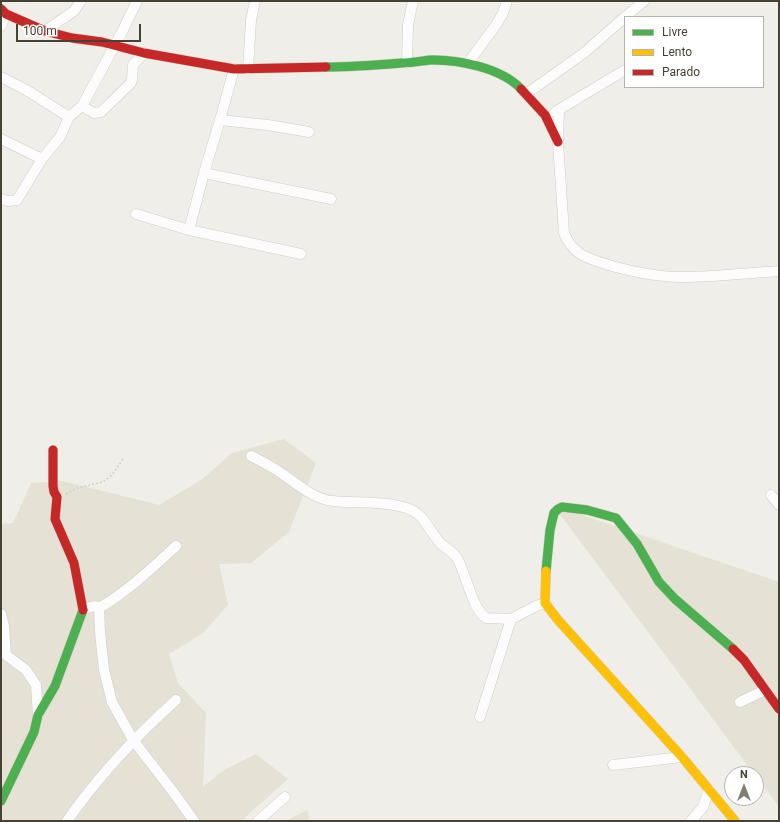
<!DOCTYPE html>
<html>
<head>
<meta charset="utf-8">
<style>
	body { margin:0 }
	#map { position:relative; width:780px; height:822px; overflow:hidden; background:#f0eee8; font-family:Roboto,sans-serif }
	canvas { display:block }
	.frame { position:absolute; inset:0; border:2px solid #474133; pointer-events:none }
	.legend { position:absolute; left:624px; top:16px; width:140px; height:72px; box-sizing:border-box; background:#fff; border:1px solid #b5b3ad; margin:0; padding:5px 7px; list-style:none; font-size:12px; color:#474133 }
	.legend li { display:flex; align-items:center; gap:8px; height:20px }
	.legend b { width:20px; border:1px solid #b5b3ad }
	.north { position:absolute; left:724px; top:766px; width:40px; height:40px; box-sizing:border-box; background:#fff; border:1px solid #b5b3ad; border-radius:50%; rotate:0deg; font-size:11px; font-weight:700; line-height:16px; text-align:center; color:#474133 }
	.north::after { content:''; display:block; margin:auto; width:14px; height:18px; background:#827e72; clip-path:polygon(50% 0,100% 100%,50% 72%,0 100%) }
	.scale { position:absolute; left:16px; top:24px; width:125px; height:18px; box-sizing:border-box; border:2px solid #474133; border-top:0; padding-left:5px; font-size:12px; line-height:14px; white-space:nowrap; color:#474133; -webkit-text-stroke:3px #fff; paint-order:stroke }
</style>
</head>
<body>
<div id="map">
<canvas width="780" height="822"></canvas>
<div class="frame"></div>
<ul class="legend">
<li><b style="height:5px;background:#4caf50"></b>Livre</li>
<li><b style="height:5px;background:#ffc107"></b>Lento</li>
<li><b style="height:5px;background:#c62828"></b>Parado</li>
</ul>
<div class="north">N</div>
<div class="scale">100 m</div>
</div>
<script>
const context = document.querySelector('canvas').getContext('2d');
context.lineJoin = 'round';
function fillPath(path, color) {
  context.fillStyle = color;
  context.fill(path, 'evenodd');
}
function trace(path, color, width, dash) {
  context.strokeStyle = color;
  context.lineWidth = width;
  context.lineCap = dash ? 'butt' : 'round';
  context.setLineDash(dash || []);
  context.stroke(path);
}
fillPath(new Path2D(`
	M 284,439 L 316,463 L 289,532 L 251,563 L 219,564 L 228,605 L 203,633 L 169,654 L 178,683 L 206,713 L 203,787 L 221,772 L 256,754 L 288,779 L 241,821 L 1,821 L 1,524 L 13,523 L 31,483 L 62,481 L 159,505 L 201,480 L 232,453 Z
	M 553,505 L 779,582 L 779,807 L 756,776 L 756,774 L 754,774 Z
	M 308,810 L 309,821 L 285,821 Z`), '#e5e1d5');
const street = new Path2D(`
	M 625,17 L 644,1
	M 1,26 L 6,14
	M 45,31 L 74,11 L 81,1
	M 407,63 L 408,25 L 413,1
	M 468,63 L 496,25 L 503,13 L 507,1
	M 248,69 L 251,20 L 255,1
	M 1,77 L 28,91 L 69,117
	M 526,94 L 584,53 L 625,17
	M 82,106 L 94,113 L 101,112 L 131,83 L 132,80 L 133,65 L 144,53
	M 559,110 L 558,142 L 564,233 C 573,256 590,259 612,266 C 634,272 658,277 681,277 C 714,277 746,273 779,271
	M 555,112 L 625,70
	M 220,120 L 268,125 L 309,132
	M 1,139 L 42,159
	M 204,173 L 331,199
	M 1,199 L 8,201 L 17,200 L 42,159 L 60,137 L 69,117 L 82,106 L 122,32 L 137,1
	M 136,214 L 189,230 L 204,173 L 220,120 L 234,69
	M 189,230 L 301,254
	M 251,456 C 259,460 267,464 275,469 C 293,480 311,499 333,501 C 356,504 401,499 419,515 C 428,523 432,535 441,544 C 446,548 453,552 457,558 C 466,573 472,609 486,618 L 511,619 L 536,606 L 545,603
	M 771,495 L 779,505
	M 99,608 L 100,632 L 104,670 L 112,702 L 133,740 L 174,793 L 194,821
	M 83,609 L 95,606 L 99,608 C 128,591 151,569 176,546
	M 1,614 L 4,626 L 6,655 L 26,670 L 36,685 L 38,715
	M 740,702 L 765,690
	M 480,717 L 511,619
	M 613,765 L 682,757
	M 67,821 C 99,775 134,738 176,700
	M 258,821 L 285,797
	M 691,821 L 703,807 L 709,790`);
const fast = new Path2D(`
	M 326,67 C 351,67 377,65 402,63 C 412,63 421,61 430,60 C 457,59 502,68 521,89
	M 546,571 L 550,530 L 554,513 L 558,509 L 562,507 L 587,510 L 616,518 L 637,544 L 659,582 L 675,599 L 733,649
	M 1,801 L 34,732 L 38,715 L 55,686 L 83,610`);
const slow = new Path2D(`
	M 546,571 L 545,603 L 558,620 L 682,757 L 735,821`);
const jam = new Path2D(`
	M 1,9 L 6,14 L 45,31 L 72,38 L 102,42 L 144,53 L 234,69 L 326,67
	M 521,89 L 545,115 L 558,142
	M 53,450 L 53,486 L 54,492 L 57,497 L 55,519 L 74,563 L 83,610
	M 733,649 L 744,660 L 779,709`);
trace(street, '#ceccc5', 11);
trace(fast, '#d0ccbe', 10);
trace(slow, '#d0ccbe', 10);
trace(jam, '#d0ccbe', 10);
trace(new Path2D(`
	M 66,494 L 77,488 L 103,482 L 112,475 L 123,459`), '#d1cec9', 1.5, [2, 2]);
trace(street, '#fdfcfc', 10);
trace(fast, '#4caf50', 9);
trace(slow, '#ffc107', 9);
trace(jam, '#c62828', 9);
</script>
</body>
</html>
